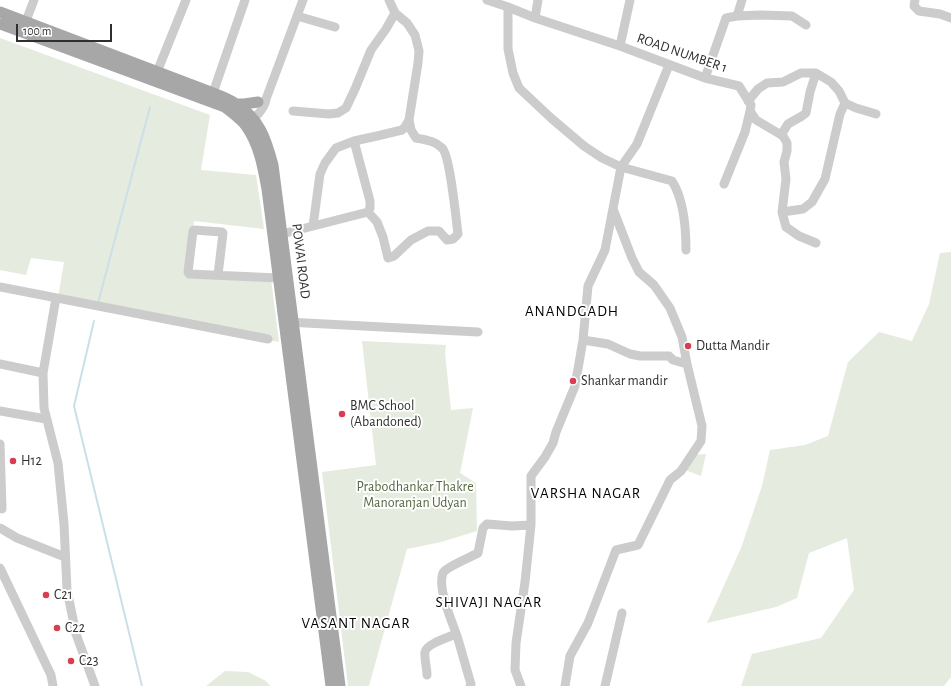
<!DOCTYPE html>
<html>
<head>
<meta charset="utf-8">
<style>
	body { margin:0 }
	#map { position:relative; width:951px; height:686px; overflow:hidden; background:#fff; font-family:"Alegreya Sans",sans-serif }
	canvas { display:block }
	.scale { position:absolute; left:16px; top:24px; width:96px; height:18px; box-sizing:border-box; border:2px solid #2f2f2f; border-top:0; padding-left:5px; font-size:12px; line-height:14px; white-space:nowrap; color:#2f2f2f; -webkit-text-stroke:3px #fff; paint-order:stroke }
</style>
</head>
<body>
<div id="map">
<canvas width="951" height="686"></canvas>
<div class="scale">100 m</div>
</div>
<script>
const context = document.querySelector('canvas').getContext('2d');
context.lineJoin = 'round';
function fillPath(path, color) {
  context.fillStyle = color;
  context.fill(path, 'evenodd');
}
function trace(path, color, width, dash) {
  context.strokeStyle = color;
  context.lineWidth = width;
  context.lineCap = dash ? 'butt' : 'round';
  context.setLineDash(dash || []);
  context.stroke(path);
}
function write(font, color, halo, rows, align = 'center') {
  context.font = font + ' "Alegreya Sans",sans-serif';
  context.lineWidth = 4;
  context.setLineDash([]);
  context.textBaseline = 'middle';
  context.strokeStyle = halo;
  context.fillStyle = color;
  for (const [text, x, y, turn = 0] of rows) {
    context.save();
    context.translate(x, y);
    context.rotate((+turn || 0) * Math.PI / 180);
    context.textAlign = isNaN(turn) ? turn : align;
    if (halo) context.strokeText(text, 0, 0);
    context.fillText(text, 0, 0);
    context.restore();
  }
}
fillPath(new Path2D(`
	M 0,38 L 210,115 L 201,170 L 256,175 L 264,229 L 194,221 L 186,271 L 271,279 L 279,342 L 58,298 L 64,262 L 31,258 L 26,275 L 0,270 Z
	M 951,252 L 951,677 L 944,686 L 741,686 L 752,654 L 821,638 L 854,590 L 847,538 L 809,553 L 797,598 L 776,607 L 707,623 L 741,548 L 762,486 L 770,450 L 805,445 L 828,436 L 848,362 L 879,332 L 912,341 L 929,304 L 940,253 Z
	M 362,341 L 446,345 L 445,353 L 451,410 L 473,408 L 460,473 L 476,483 L 477,531 L 441,542 L 407,549 L 369,686 L 348,686 L 322,472 L 376,465 Z
	M 706,454 L 701,476 L 685,470 L 694,455 Z
	M 225,671 L 248,672 L 266,681 L 270,686 L 206,686 Z`), '#e5ebde');
trace(new Path2D(`
	M 98,303 L 150,107
	M 94,321 L 74,406 L 142,686`), '#cbdfe9', 2);
trace(new Path2D(`
	M 487,0 L 508,7 L 535,18 L 620,46 L 705,78 L 739,86 L 751,105 L 750,111 L 756,120 L 783,136 L 787,143 L 787,151 L 784,162 L 786,179 L 782,212 L 786,227 L 799,236 L 816,243
	M 915,0 L 914,6 L 919,11 L 940,14 L 951,18
	M 508,7 L 508,49 L 513,73 L 519,88 L 551,118 L 584,146 L 602,158 L 621,167 L 672,181 C 684,200 686,229 686,250
	M 297,16 L 335,27
	M 737,16 L 761,15 L 792,16 L 806,25
	M 535,18 L 538,0
	M 26,21 L 34,0
	M 620,46 L 630,0
	M 157,72 L 186,0
	M 705,78 L 726,18 L 737,16 L 742,0
	M 213,93 L 245,0
	M 748,101 L 758,89 L 767,83 L 783,82 L 801,73 L 816,73 L 831,82 L 839,91 L 845,103 L 856,108 L 876,114
	M 293,111 L 329,114 L 338,113 L 346,108 L 355,89 L 371,50 L 386,29 L 395,13
	M 249,123 C 256,117 265,108 266,99 L 303,0
	M 781,135 L 788,124 L 802,116 L 806,113 L 810,92 L 816,73
	M 724,184 L 745,132 L 750,111
	M 368,212 L 377,222 L 383,237 L 388,258 L 394,256 L 411,240 L 428,231 L 439,231 L 447,240 L 453,239 L 458,234 C 456,219 450,155 442,148 C 435,141 426,140 416,138 L 411,130 L 409,120
	M 782,212 L 803,209 L 812,202 L 825,179 L 840,114 L 845,103
	M 313,226 L 320,174 L 325,163 L 336,148 L 354,141 L 377,136 L 402,130 L 405,127 L 409,120 L 418,63 L 419,51 L 415,35 L 407,23 L 395,13 L 389,0
	M 282,234 L 368,212 L 370,208 L 370,201 L 354,141
	M 218,275 L 223,233 L 222,232 L 194,230 L 193,231 L 188,272 L 189,274 L 278,278
	M 0,287 L 268,339
	M 56,298 L 43,373 L 44,408 L 58,463 L 64,524 L 67,590 L 76,634 L 95,686
	M 287,322 L 478,332
	M 583,340 L 608,344 L 630,354 L 640,356 L 669,356 L 673,360 L 687,364
	M 0,364 L 43,373
	M 0,411 L 46,419
	M 0,444 L 2,509
	M 0,528 L 17,538 L 65,557
	M 0,568 L 51,675 L 53,686
	M 427,675 C 427,668 424,658 425,652 C 426,644 449,637 456,634
	M 470,686 L 471,684 C 466,668 462,652 457,636 C 452,621 437,588 443,573 C 446,567 471,557 478,553 L 483,528 L 487,524 L 512,526 L 531,525
	M 521,686 L 515,670 L 516,643 L 525,582 L 531,525 L 531,476 L 545,457 L 553,443 L 556,432 L 575,386 L 583,340 L 588,286 L 605,250 L 621,167 L 637,144 L 669,65
	M 565,686 L 570,656 L 588,623 L 616,550 L 638,545 L 670,480 L 681,471 L 701,441 L 702,426 L 687,364 L 682,337 L 670,308 L 654,285 L 639,272 L 632,258 L 613,209
	M 605,686 L 622,613`), '#ccc', 9);
trace(new Path2D(`
	M 0,12 L 213,93 C 221,96 229,99 236,104 C 260,119 266,139 273,165 L 340,686
	M 0,24 L 225,107 C 232,113 241,119 246,126 C 259,144 263,167 267,189 L 331,686
	M 236,104 L 244,104 L 258,102`), '#a7a7a7', 11);
for (const [x, y, r, color] of [
	[688,346,4,"#d93d51"],
	[573,381,4,"#d93d51"],
	[342,414,4,"#d93d51"],
	[13,461,4,"#d93d51"],
	[46,595,4,"#d93d51"],
	[57,628,4,"#d93d51"],
	[71,661,4,"#d93d51"]
]) {
  const dot = new Path2D();
  dot.arc(x, y, r, 0, 2 * Math.PI);
  context.fillStyle = color;
  context.fill(dot);
  trace(dot, '#fff', 1.5);
}
write('14px', '#2f2f2f', '#fff', [
	["ROAD NUMBER 1",682,53,19],
	["POWAI ROAD",301,261,83]
]);
write('14px', '#2f2f2f', '#fff', [
	["Dutta Mandir",696,346],
	["Shankar mandir",581,381],
	["BMC School",350,406],
	["(Abandoned)",350,422],
	["H12",21,461],
	["C21",54,595],
	["C22",65,628],
	["C23",79,661]
], 'left');
write('14px', '#54673f', '#fff', [
	["Prabodhankar Thakre",415,487],
	["Manoranjan Udyan",415,503]
]);
context.letterSpacing = '1px';
write('15px', '#000', '#fff', [
	["ANANDGADH",572,311],
	["VARSHA NAGAR",586,493],
	["SHIVAJI NAGAR",489,602],
	["VASANT NAGAR",356,623]
]);
context.letterSpacing = '0px';
</script>
</body>
</html>
